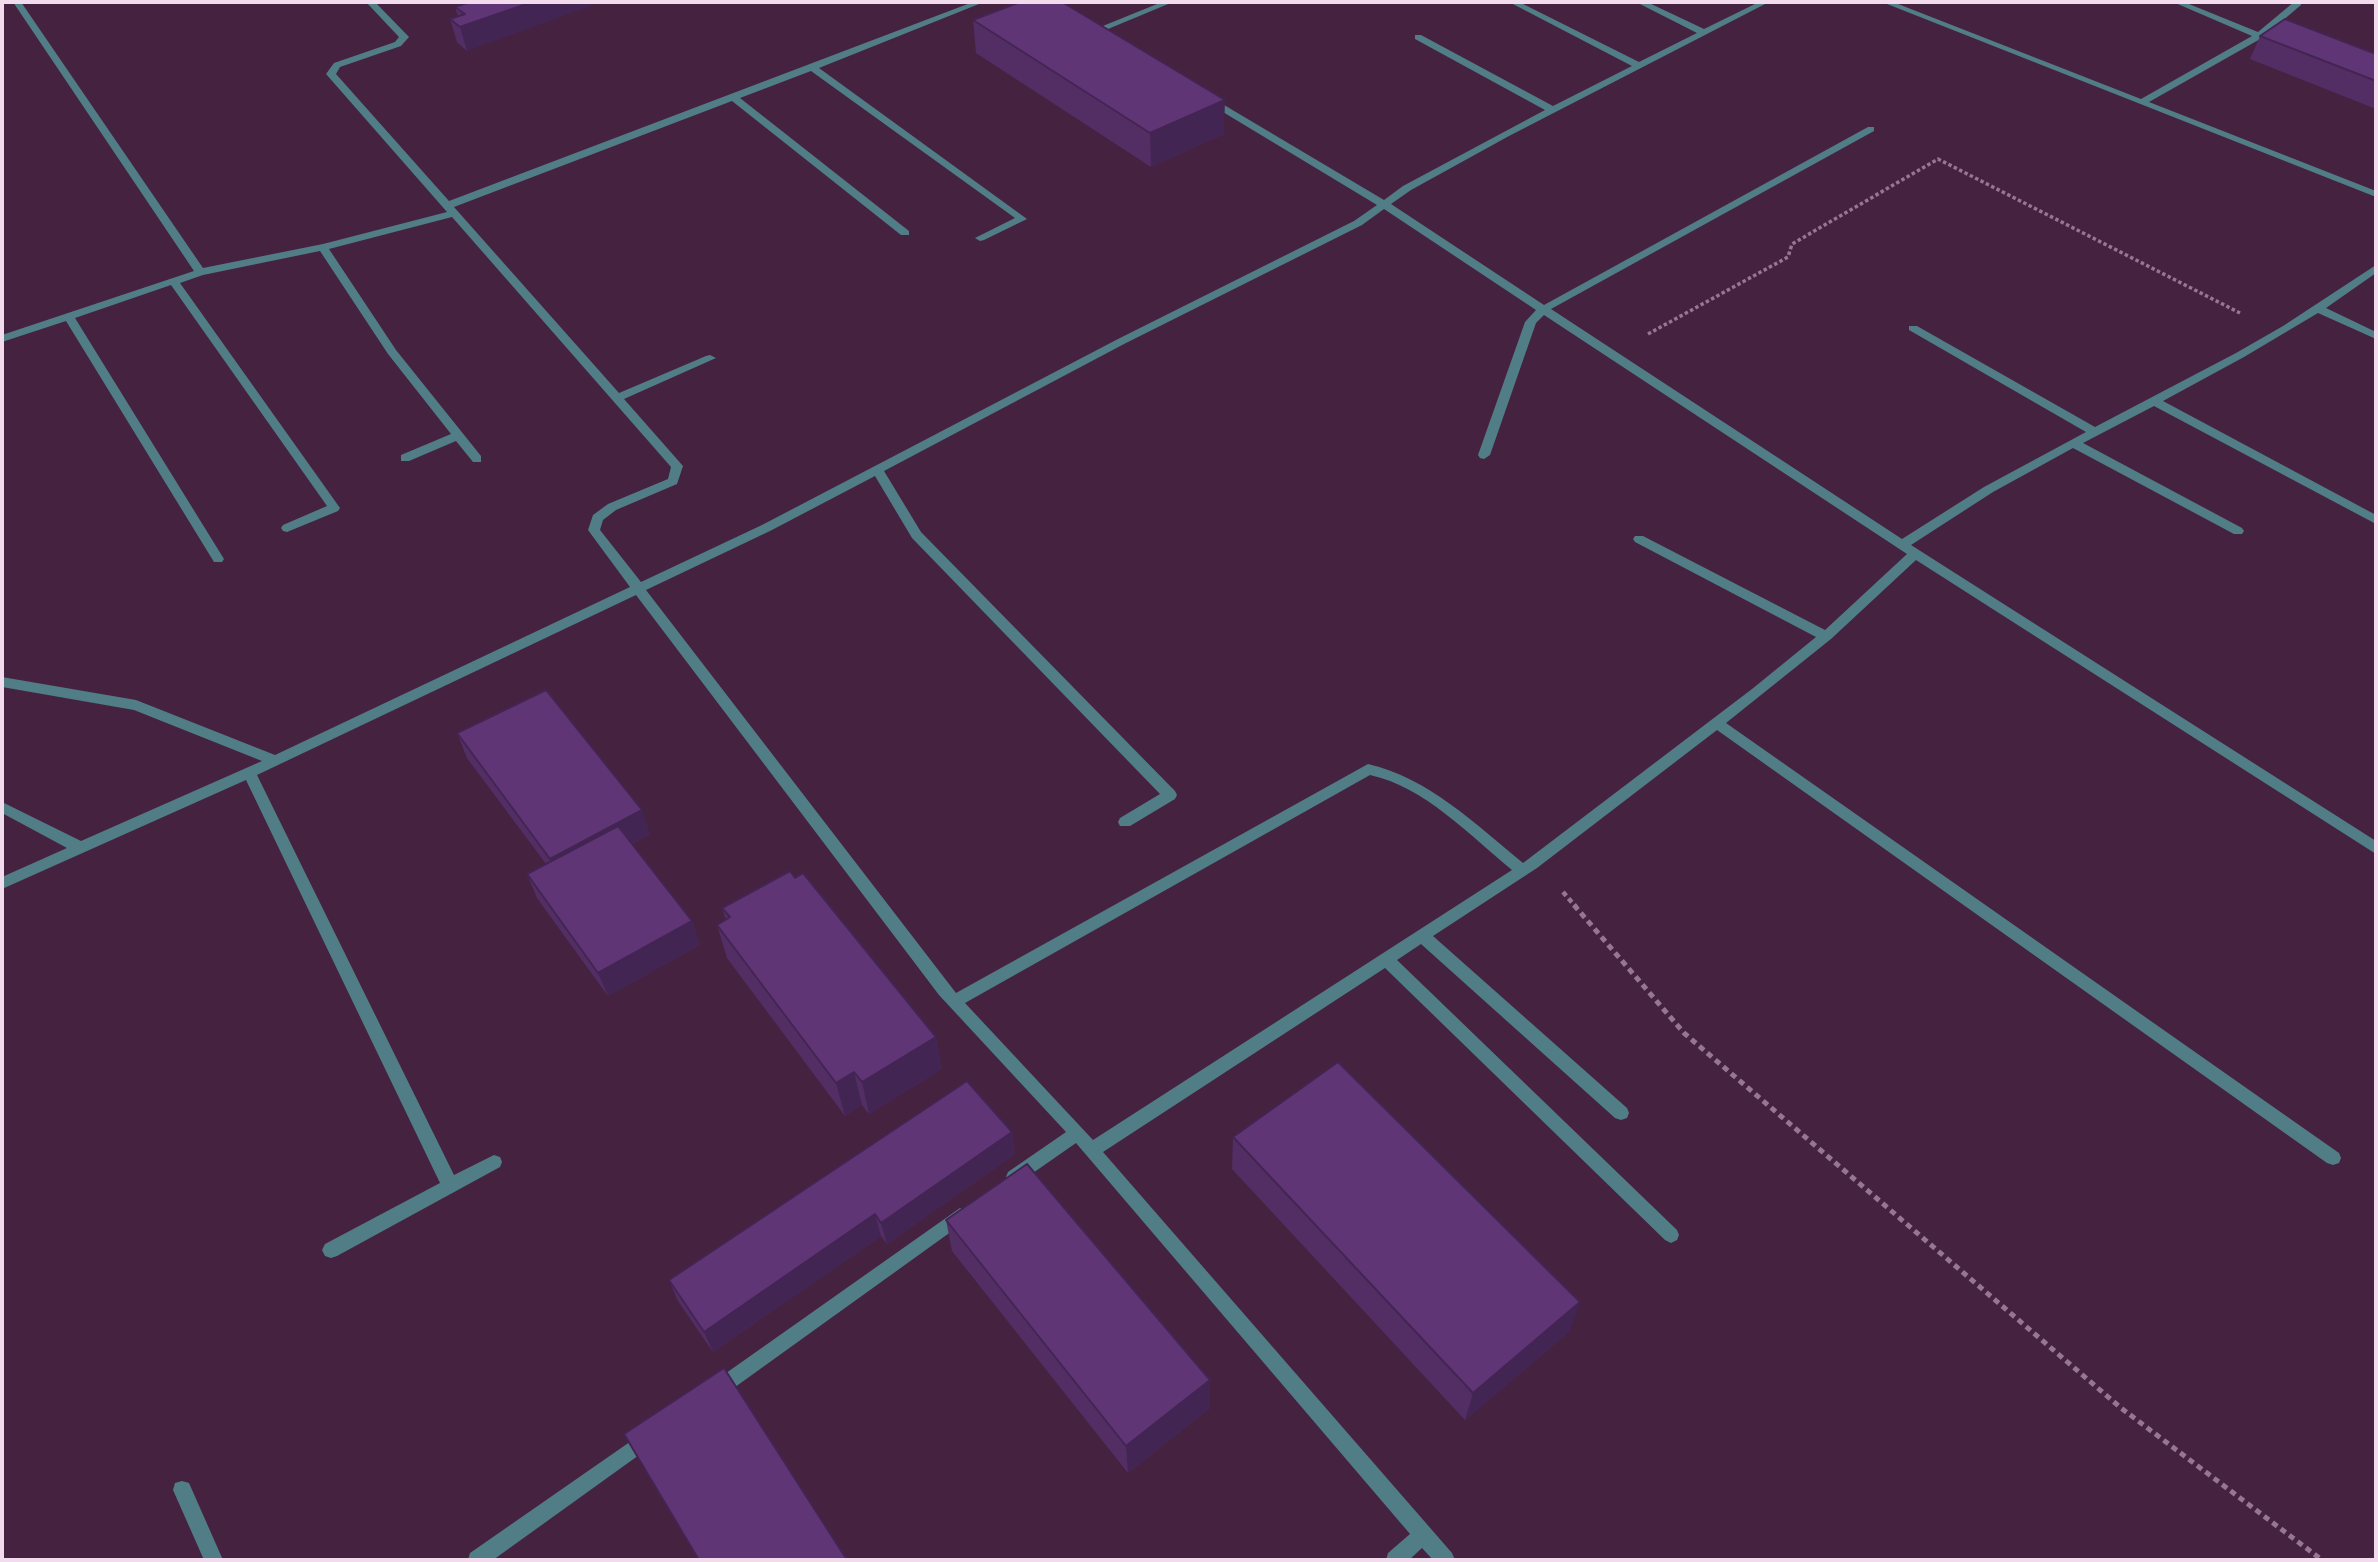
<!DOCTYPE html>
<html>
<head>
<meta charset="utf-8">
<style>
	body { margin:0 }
	#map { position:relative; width:2378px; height:1562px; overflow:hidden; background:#462241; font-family:"Exo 2",sans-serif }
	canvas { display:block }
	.frame { position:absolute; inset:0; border:4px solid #f2dbed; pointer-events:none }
</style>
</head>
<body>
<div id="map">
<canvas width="2378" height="1562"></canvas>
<div class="frame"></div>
</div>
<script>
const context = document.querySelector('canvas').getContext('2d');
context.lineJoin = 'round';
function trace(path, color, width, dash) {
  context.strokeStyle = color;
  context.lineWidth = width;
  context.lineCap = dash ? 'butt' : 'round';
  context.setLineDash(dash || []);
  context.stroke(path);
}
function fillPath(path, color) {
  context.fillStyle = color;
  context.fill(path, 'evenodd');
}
trace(new Path2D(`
	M 1648,334 L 1788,257 L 1792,244 L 1938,159 L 2240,313`), '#957790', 3.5, [3.5, 2.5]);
trace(new Path2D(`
	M 1563,892 L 1576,907`), '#957790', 4.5, [5, 3.5]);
trace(new Path2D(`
	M 1574,905 L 1684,1033 L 2121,1408 L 2322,1560`), '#957790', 5, [6, 4.5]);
fillPath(new Path2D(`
	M 13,2 L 21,2 L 203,268 L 323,244 L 447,212 L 326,74 L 334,63 L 395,42 L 399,37 L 366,2 L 375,2 L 409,37 L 401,46 L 340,67 L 336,74 L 449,201 L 973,2 L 984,2 L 819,68 L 1027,219 L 984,240 L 980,241 L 975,238 L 1015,218 L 811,71 L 740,98 L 909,231 L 909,235 L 901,235 L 732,101 L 454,207 L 619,393 L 706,356 L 710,355 L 716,358 L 624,399 L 683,466 L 677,484 L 616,510 L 603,520 L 600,530 L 641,582 L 762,525 L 1118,339 L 1354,221 L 1377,205 L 1208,103 L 1208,99 L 1214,99 L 1384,200 L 1403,186 L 1545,110 L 1415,39 L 1415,35 L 1421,35 L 1553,106 L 1632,66 L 1509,2 L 1519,2 L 1639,62 L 1697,33 L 1636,2 L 1647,2 L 1704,29 L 1759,2 L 1769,2 L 1509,136 L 1411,190 L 1391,204 L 1544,305 L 1868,127 L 1874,127 L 1874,131 L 1551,309 L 1902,539 L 1984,487 L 2086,432 L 1909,330 L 1909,326 L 1917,326 L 2095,427 L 2236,353 L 2283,326 L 2376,265 L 2376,273 L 2326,308 L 2376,332 L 2376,339 L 2318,313 L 2244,357 L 2163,401 L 2376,515 L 2376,524 L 2154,406 L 2083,443 L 2242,528 L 2244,531 L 2242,534 L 2234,534 L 2073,448 L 1993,492 L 1911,545 L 2376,841 L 2376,854 L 1916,560 L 1831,639 L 1726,723 L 2339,1153 L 2341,1158 L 2339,1163 L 2333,1165 L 2327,1163 L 1717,730 L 1537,868 L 1433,936 L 1627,1108 L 1629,1113 L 1627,1118 L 1621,1120 L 1615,1118 L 1421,944 L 1397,960 L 1677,1230 L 1679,1235 L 1677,1240 L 1671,1243 L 1665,1240 L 1385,968 L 1103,1152 L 1452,1553 L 1455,1560 L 1433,1560 L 1422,1548 L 1409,1560 L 1386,1560 L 1388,1553 L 1410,1534 L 1076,1143 L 1020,1182 L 1014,1184 L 1008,1182 L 1006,1177 L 1008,1172 L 1066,1132 L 939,995 L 636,595 L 257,775 L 454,1175 L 494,1155 L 500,1157 L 502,1162 L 500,1167 L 337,1256 L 331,1258 L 325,1256 L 322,1250 L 325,1244 L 440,1183 L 246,780 L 2,889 L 2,877 L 67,848 L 2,813 L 2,802 L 81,841 L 262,761 L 134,710 L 2,687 L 2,677 L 136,700 L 275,755 L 630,587 L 588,530 L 593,515 L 608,504 L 668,479 L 671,467 L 452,217 L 329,249 L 396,350 L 481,456 L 481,462 L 473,462 L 456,441 L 409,461 L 401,461 L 401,455 L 451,434 L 388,354 L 320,251 L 203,275 L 180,283 L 340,508 L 338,511 L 287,532 L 283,531 L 281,528 L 283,525 L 327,506 L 171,285 L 75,318 L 224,559 L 222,562 L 214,562 L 66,321 L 2,342 L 2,335 L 194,271 ZM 1384,209 L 1536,310 L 1525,322 L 1478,455 L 1480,458 L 1484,459 L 1490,455 L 1536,323 L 1544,315 L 1907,554 L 1825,630 L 1643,536 L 1635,536 L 1633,539 L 1635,542 L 1816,637 L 1752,689 L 1527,860 L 1523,863 C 1475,824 1429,778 1368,764 L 956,993 L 646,590 L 770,531 L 875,476 L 912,538 L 1160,794 L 1120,818 L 1118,822 L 1120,826 L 1130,826 L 1175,799 L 1177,795 L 1175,791 L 921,532 L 884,471 L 1126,343 L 1362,225 ZM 1370,775 C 1425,787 1469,835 1512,870 L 1093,1140 L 965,1003 Z
	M 1162,2 L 1173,2 L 1096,34 L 1088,32 Z
	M 1882,2 L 1893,2 L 2141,99 L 2252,36 L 2173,2 L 2184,2 L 2258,32 L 2294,2 L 2302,2 L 2301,5 L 2262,38 L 2149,102 L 2376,191 L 2376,197 Z
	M 960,1208 L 966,1211 L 968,1216 L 966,1221 L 724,1395 L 718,1398 L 712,1395 L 709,1389 L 712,1383 Z
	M 647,1430 L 653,1433 L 656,1439 L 653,1445 L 493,1560 L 468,1560 L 470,1553 Z
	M 182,1481 L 189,1483 L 223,1560 L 204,1560 L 173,1490 L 175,1483 Z`), '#507d86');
fillPath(new Path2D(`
	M 470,2 L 467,51 L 457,42 L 450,19 L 458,16 L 455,7 Z
	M 973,20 L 1224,134 L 1151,167 L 976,53 Z
	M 2260,36 L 2376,54 L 2376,109 L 2250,59 Z
	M 457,733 L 650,834 L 632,844 L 692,921 L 700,945 L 608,996 L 537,898 L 527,874 L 546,864 L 467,758 Z
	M 722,908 L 936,1037 L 942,1069 L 869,1114 L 862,1105 L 845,1116 L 727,958 L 717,925 L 726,920 Z
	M 1012,1132 L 1015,1154 L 887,1244 L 881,1236 L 713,1352 L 678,1301 L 669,1280 Z
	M 1233,1137 L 1570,1331 L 1465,1420 L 1232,1169 Z
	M 946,1220 L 1210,1408 L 1128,1473 L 952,1251 Z`), '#532e65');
fillPath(new Path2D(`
	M 532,2 L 602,2 L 467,51 L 460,27 Z
	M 1225,100 L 1224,134 L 1151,167 L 1150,133 Z
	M 642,810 L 650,834 L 559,883 L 550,859 Z
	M 692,921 L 700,945 L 608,996 L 598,973 Z
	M 936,1037 L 942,1069 L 869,1114 L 862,1082 Z
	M 854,1072 L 862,1105 L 845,1116 L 836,1083 Z
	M 1012,1132 L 1015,1154 L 887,1244 L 881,1223 Z
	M 875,1214 L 881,1236 L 713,1352 L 704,1332 Z
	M 1580,1302 L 1570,1331 L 1465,1420 L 1473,1393 Z
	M 1210,1380 L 1210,1408 L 1128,1473 L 1126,1446 Z`), '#432553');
const building = new Path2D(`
	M 470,2 L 532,2 L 460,27 L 450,19 L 465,14 L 455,7 Z
	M 1020,2 L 1062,2 L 1225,100 L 1150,133 L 973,20 Z
	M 2285,19 L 2376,54 L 2376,81 L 2260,36 Z
	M 546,690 L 642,810 L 550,859 L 457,733 Z
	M 618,826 L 692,921 L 598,973 L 527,874 Z
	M 790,871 L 795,878 L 803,873 L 936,1037 L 862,1082 L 854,1072 L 836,1083 L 717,925 L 730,917 L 722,908 Z
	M 1338,1062 L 1580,1302 L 1473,1393 L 1233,1137 Z
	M 967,1081 L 1012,1132 L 881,1223 L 875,1214 L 704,1332 L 669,1280 Z
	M 1027,1164 L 1210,1380 L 1126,1446 L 946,1220 Z
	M 724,1368 L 847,1560 L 699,1560 L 624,1434 Z`);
fillPath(building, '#603576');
trace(building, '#432553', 2);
</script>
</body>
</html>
